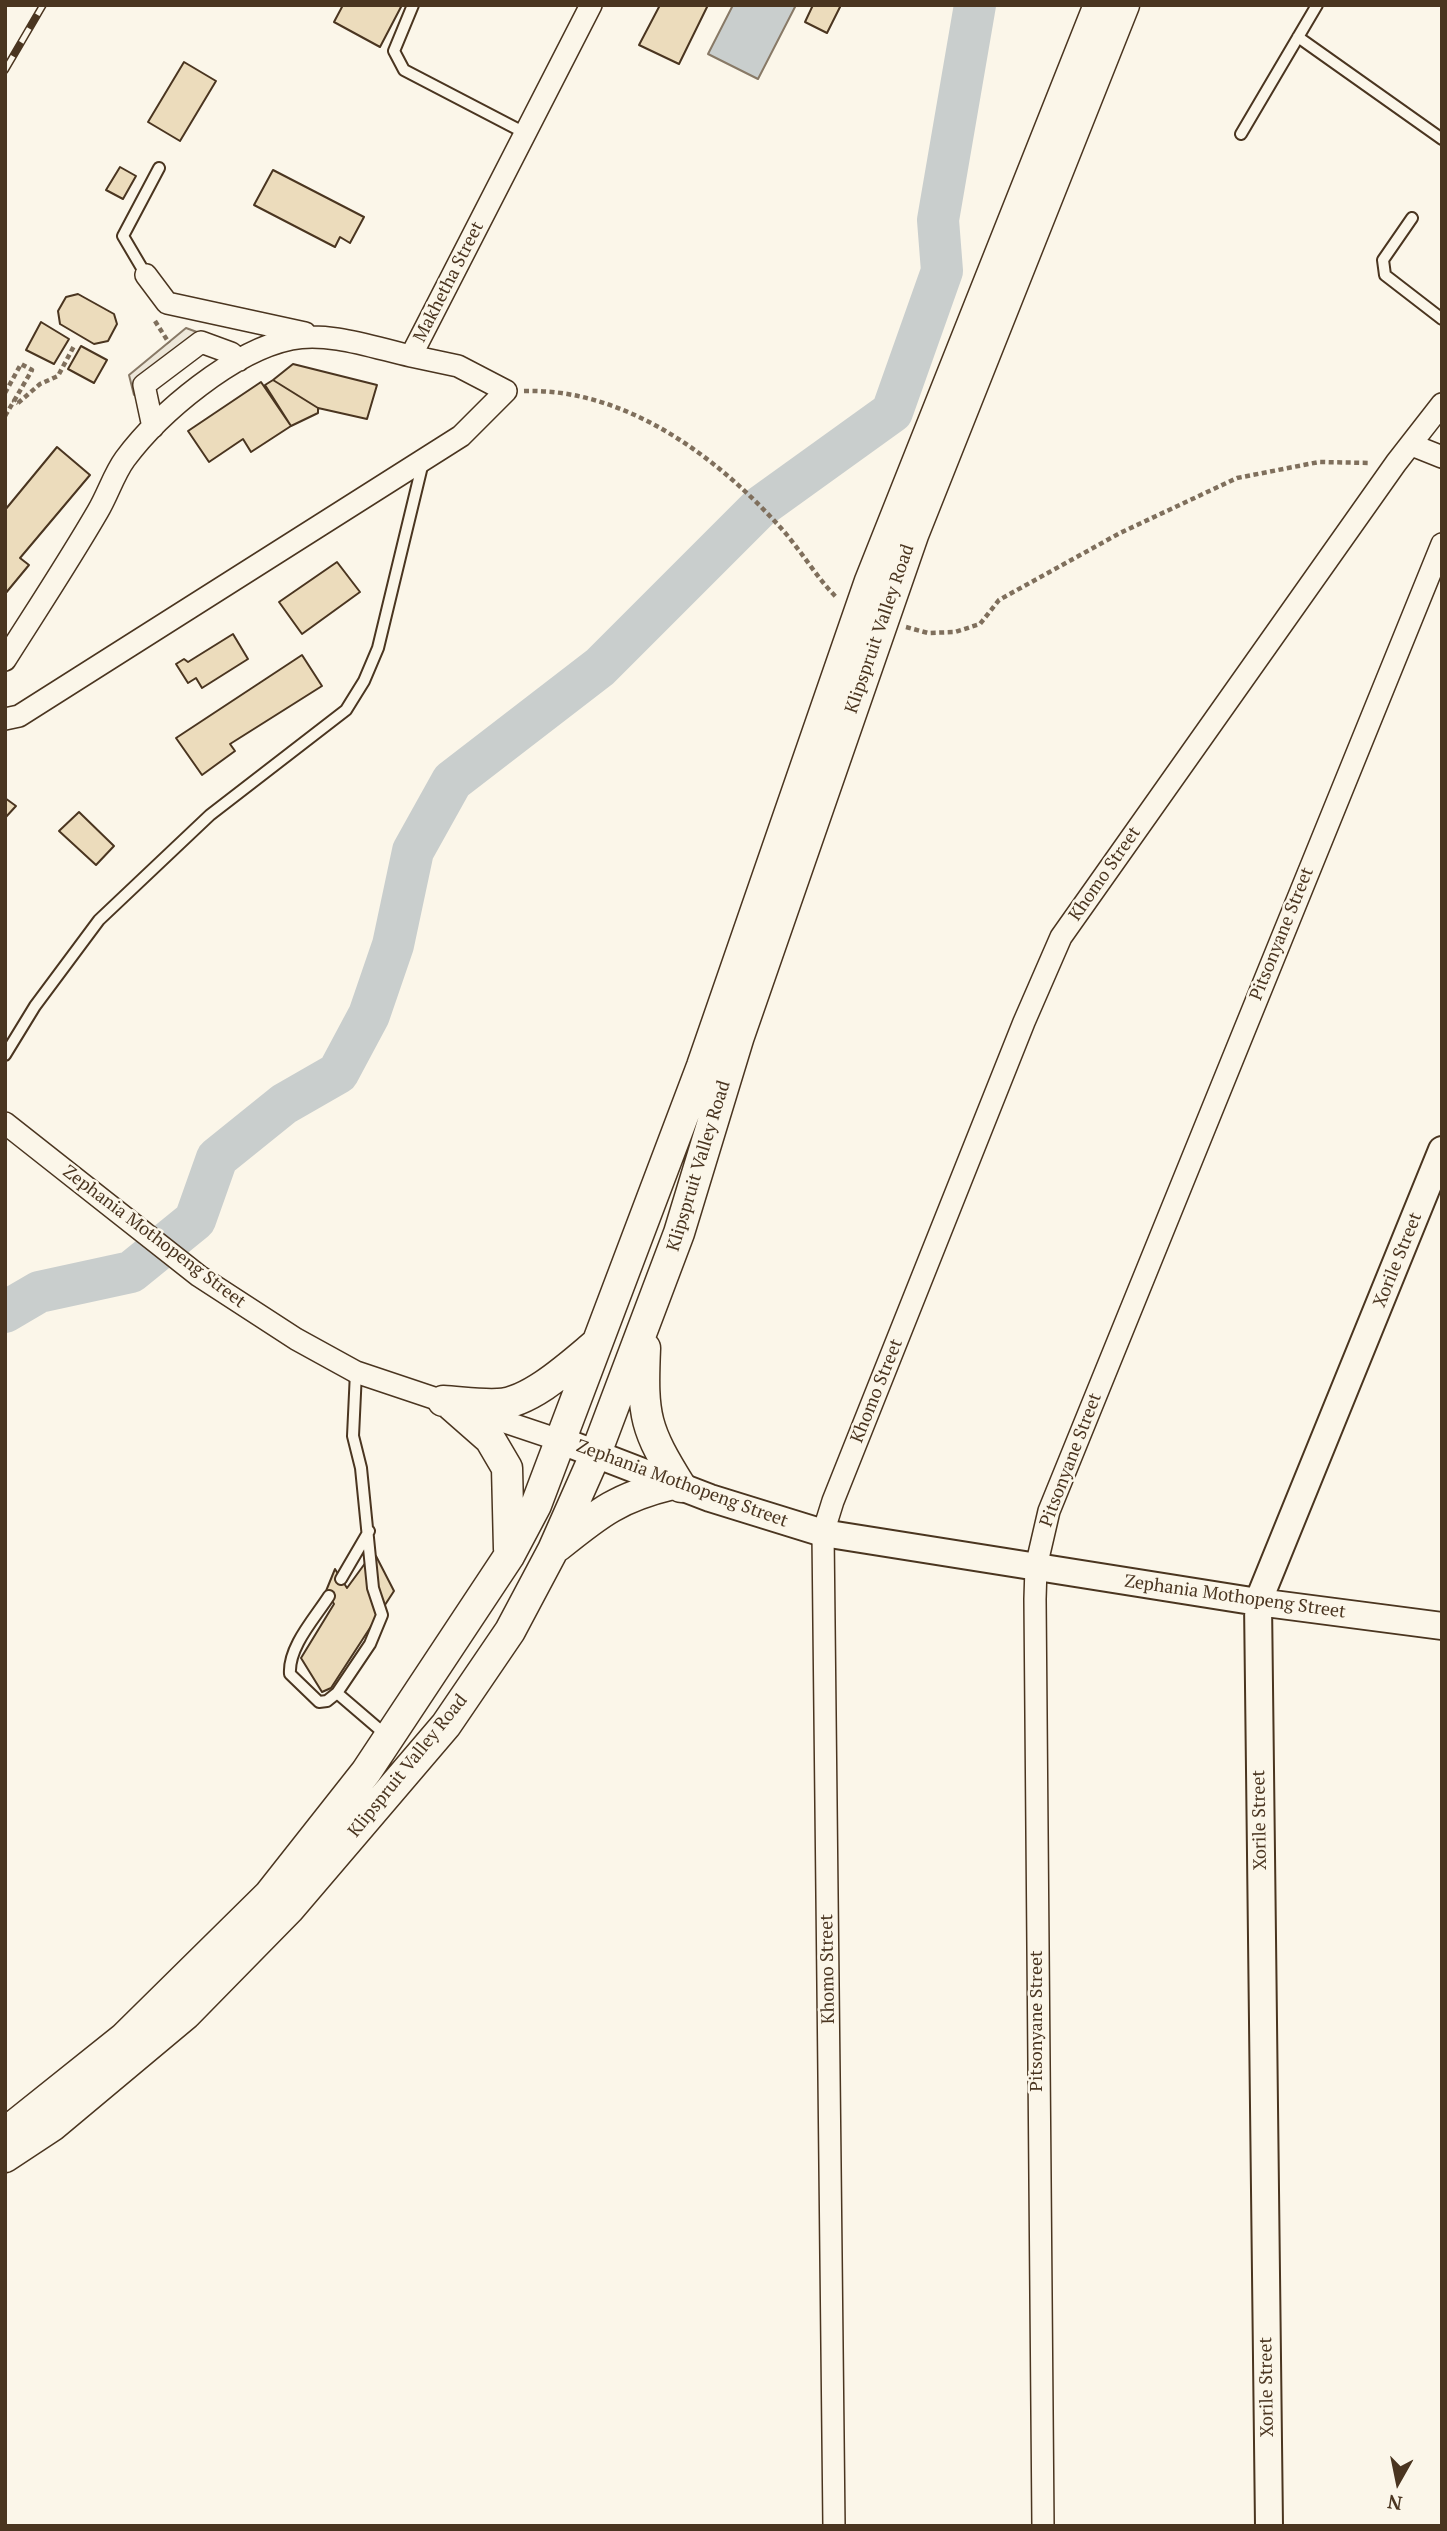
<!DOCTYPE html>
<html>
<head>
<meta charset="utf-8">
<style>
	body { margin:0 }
	#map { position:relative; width:1447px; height:2531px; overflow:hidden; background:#fbf6e9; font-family:"PT Serif",serif }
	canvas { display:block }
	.frame { position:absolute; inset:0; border:7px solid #4a3520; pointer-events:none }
	.north { position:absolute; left:1363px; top:2447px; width:70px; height:70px; -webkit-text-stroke:5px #fbf6e9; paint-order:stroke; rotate:189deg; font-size:19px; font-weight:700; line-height:28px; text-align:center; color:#4a3520 }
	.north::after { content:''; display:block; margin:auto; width:24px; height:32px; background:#4a3520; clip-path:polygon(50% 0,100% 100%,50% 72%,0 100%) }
</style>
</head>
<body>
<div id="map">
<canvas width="1447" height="2531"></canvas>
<div class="frame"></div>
<div class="north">N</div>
</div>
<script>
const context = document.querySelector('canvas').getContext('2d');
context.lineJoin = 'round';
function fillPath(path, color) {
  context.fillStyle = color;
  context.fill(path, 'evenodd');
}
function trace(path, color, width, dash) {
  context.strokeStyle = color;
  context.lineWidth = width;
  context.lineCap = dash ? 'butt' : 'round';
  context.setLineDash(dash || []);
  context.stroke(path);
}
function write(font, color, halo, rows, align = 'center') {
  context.font = font + ' "PT Serif",serif';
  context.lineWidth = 5;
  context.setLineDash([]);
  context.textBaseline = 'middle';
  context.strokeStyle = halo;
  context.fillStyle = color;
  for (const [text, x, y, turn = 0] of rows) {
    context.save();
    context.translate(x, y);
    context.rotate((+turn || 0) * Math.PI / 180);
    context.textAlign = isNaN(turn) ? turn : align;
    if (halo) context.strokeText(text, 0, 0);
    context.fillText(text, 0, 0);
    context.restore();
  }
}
const parking = new Path2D(`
	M 186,328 L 208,336 L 134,395 L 129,375 Z`);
fillPath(parking, '#ede7d9');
trace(parking, '#887966', 2);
const water = new Path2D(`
	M 733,5 L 796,5 L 758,79 L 708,54 Z`);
fillPath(water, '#c9cecd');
trace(water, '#887966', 2);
trace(new Path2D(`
	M 5,1312 L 39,1292 L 131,1272 L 195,1220 L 217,1158 L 284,1104 L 338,1073 L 369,1015 L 393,945 L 413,851 L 452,781 L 600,667 L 760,507 L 892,412 L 942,271 L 938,220 L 975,5`), '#c9cecd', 42);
const building = new Path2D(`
	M 343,5 L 402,5 L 380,47 L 334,22 Z
	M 660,5 L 708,5 L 679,64 L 639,45 Z
	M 813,5 L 841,5 L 827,33 L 805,22 Z
	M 184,62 L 216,81 L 180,141 L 148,122 Z
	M 120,167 L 136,176 L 123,199 L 106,190 Z
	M 273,170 L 364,217 L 350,243 L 340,237 L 335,247 L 254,205 Z
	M 78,294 L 114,314 L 117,324 L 108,341 L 94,344 L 60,324 L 58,311 L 66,297 Z
	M 41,322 L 69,339 L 54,364 L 26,350 Z
	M 81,346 L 107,360 L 94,383 L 68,369 Z
	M 293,364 L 377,385 L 367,419 L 318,408 L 273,380 Z
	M 273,380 L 318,408 L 318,413 L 291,426 L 265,385 Z
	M 261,382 L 291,426 L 251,452 L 243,439 L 209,462 L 188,431 Z
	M 57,447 L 90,475 L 20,558 L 29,565 L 5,594 L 5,510 Z
	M 337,562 L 360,592 L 302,634 L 279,602 Z
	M 233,634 L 248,659 L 202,688 L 196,678 L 188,683 L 176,664 L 184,659 L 188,662 Z
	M 302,655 L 322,686 L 230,744 L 235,751 L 202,775 L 176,738 Z
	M 5,798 L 16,806 L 5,818 Z
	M 79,812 L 114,846 L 96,865 L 59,831 Z
	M 376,1556 L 394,1591 L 331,1688 L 322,1692 L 301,1658 L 334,1604 L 326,1591 L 335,1569 L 347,1588 L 366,1562 Z`);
fillPath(building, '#ecdcbc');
trace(building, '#4a3520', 2);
const service = new Path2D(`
	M 413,5 L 394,51 L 404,70 L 525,133
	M 1298,37 L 1442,139
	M 1241,134 L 1317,5
	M 1412,218 L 1383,260 L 1385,275 L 1442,319
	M 146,275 L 123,236 L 159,168
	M 5,1055 L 35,1006 L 99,920 L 210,815 L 346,710 L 364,681 L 378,648 L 423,462
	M 356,1372 L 353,1436 L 361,1468 L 373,1588 L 382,1615 L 370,1644 L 337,1693 L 386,1735
	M 341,1579 L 369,1531
	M 329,1596 C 315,1618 288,1647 290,1674 L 319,1702 L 327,1701 L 337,1693`);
const minor = new Path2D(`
	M 146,275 L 167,303 L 305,333
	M 153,427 L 144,385 L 201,342 L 231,353 L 239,360
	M 1412,445 L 1442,457
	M 5,660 C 36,611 69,561 98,511 C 108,494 114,474 125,459 C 160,412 233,351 291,339 C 328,331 375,348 411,356 L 591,5
	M 5,719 L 19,716 L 461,436 L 506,391 L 458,366 L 411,356
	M 5,1123 L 199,1276 L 296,1339 L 356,1372 L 562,1441
	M 834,2526 L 823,1533 L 833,1501 L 1024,1022 L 1061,937 L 1396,463 L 1442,404
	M 1043,2526 L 1035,1599 L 1036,1567 L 1049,1511 L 1442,544`);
const tertiary = new Path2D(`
	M 562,1441 L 710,1498 L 823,1533 L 1258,1602 L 1442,1626
	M 1269,2526 L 1258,1602 L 1442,1150`);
const secondary = new Path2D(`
	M 645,1348 C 642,1417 645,1429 681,1487
	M 443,1401 C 461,1402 480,1405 498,1404 C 530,1403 572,1364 596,1344
	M 449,1403 L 490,1439 L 507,1468 L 509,1549
	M 558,1546 C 600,1512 619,1497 673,1484
	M 5,2133 L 124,2038 L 269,1895 L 366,1772 L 509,1556 L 536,1505 L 702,1066 L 870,581 L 1099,5
	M 5,2157 L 52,2126 L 186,2014 L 289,1909 L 446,1725 L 510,1631 L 553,1550 L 596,1453 L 679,1233 L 739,1036 L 913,535 L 1124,5`);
trace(service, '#4a3520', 14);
trace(minor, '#4a3520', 24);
trace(tertiary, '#4a3520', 30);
trace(secondary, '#4a3520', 33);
trace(new Path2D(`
	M 155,321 L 169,343
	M 524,391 C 625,388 716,456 780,527 C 801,550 816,577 837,598
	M 5,393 L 21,364 L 32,370 L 14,401 L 18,403
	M 18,403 L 40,384 L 58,376 L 74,346
	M 5,416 L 14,401
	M 906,627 L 928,633 L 955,632 L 980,624 L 999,600 L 1017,590 L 1120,533 L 1237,478 L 1319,462 L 1370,463`), '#7f6f5c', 4.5, [5, 3.5]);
trace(service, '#fbf6e9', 10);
trace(minor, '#fbf6e9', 21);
trace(tertiary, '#fbf6e9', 26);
trace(secondary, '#fbf6e9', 30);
const rail = new Path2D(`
	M 5,70 L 43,5`);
trace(rail, '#4a3520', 8);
trace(rail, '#fbf6e9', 5, [16]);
write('18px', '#4a3520', '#fbf6e9', [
	["Makhetha Street",449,282,-63],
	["Klipspruit Valley Road",880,629,-71],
	["Khomo Street",1105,874,-55],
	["Pitsonyane Street",1282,934,-68],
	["Klipspruit Valley Road",699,1166,-73],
	["Zephania Mothopeng Street",154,1237,37],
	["Xorile Street",1398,1260,-68],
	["Khomo Street",877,1391,-68],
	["Pitsonyane Street",1071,1460,-69],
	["Zephania Mothopeng Street",682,1484,20],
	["Zephania Mothopeng Street",1235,1597,8],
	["Klipspruit Valley Road",408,1766,-51],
	["Xorile Street",1260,1820,-91],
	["Khomo Street",828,1969,-91],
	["Pitsonyane Street",1037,2021,-90],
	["Xorile Street",1267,2387,-91]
]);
</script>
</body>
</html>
